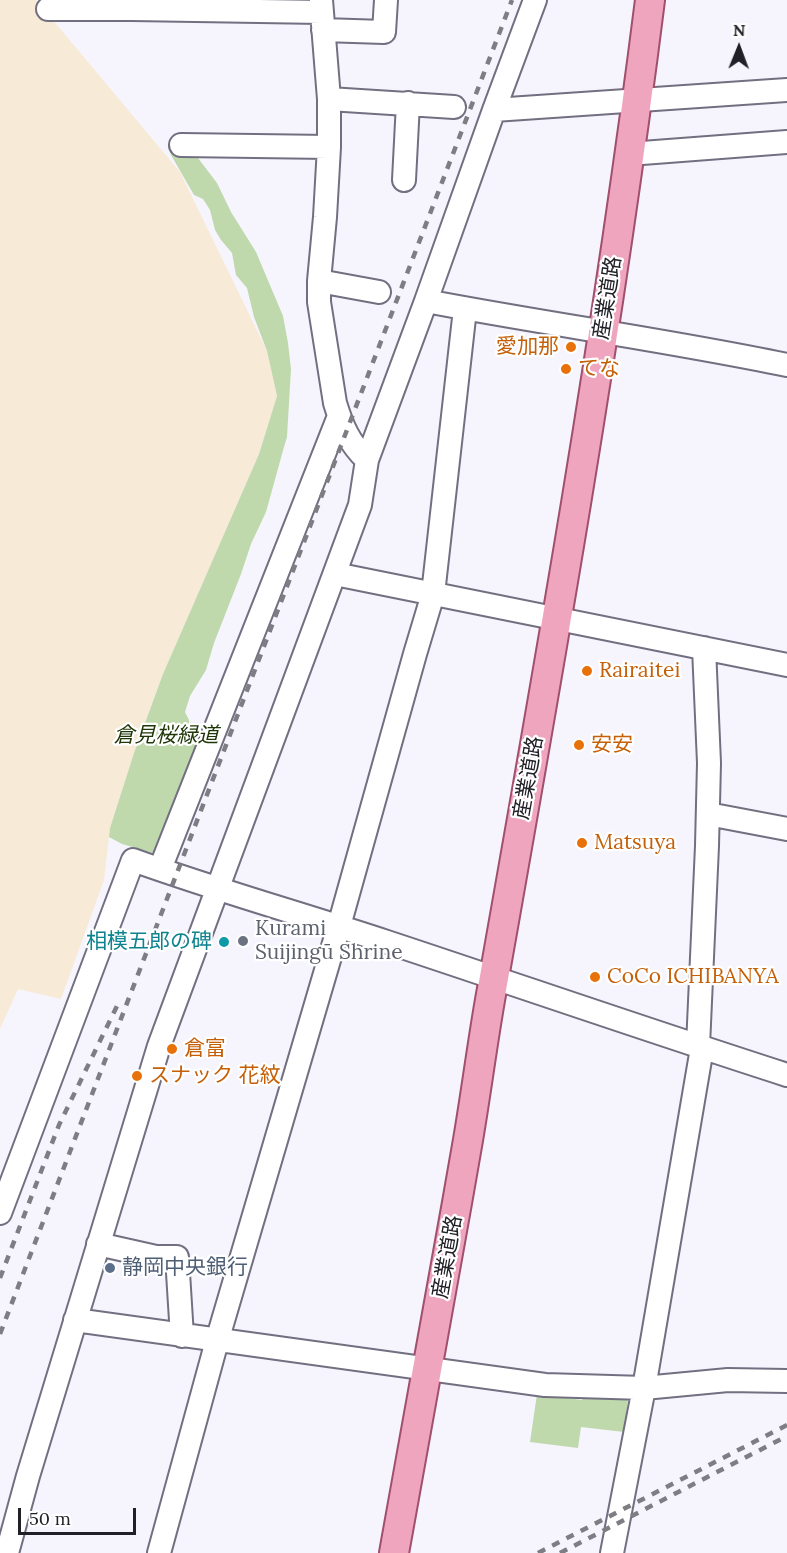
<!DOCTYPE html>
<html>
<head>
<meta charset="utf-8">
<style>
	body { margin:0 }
	#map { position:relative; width:787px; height:1553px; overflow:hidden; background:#f6f5fd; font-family:Lora,serif }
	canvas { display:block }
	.north { position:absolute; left:709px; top:18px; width:60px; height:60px; -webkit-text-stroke:4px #fff; paint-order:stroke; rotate:1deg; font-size:16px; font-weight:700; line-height:24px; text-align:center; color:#212027 }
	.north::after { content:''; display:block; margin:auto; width:21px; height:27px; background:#212027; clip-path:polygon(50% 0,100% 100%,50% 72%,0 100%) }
	.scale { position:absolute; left:18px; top:1508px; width:118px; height:27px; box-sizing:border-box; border:3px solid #212027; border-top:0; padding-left:8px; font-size:18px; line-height:21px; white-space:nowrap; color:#212027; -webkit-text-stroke:4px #fff; paint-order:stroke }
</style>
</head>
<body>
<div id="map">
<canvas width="787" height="1553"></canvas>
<div class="north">N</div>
<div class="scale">50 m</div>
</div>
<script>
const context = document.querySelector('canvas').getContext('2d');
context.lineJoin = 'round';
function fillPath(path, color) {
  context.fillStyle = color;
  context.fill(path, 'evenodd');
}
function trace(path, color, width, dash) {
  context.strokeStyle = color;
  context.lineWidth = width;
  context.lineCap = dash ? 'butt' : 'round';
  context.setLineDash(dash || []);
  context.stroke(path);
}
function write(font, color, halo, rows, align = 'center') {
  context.font = font + ' Lora,"Noto Sans JP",serif';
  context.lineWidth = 4.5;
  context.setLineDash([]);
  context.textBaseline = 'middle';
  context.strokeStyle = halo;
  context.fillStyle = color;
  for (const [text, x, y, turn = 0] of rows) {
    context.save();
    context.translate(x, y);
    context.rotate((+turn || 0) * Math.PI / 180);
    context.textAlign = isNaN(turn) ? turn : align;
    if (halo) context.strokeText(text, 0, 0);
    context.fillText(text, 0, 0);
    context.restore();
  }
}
fillPath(new Path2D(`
	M 0,0 L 36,0 L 180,172 L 267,351 L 277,396 L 259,454 L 163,674 L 134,753 L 110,828 L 104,880 L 61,999 L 18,989 L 0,1029 Z`), '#f7ead6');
fillPath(new Path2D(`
	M 177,135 L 185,141 L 217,183 L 231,212 L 256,252 L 283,316 L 288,343 L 291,369 L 287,437 L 284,447 L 266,512 L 251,544 L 241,574 L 214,643 L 206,670 L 190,696 L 185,712 L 189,720 L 190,743 L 202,747 L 157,854 L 122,844 L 109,837 L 110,828 L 134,753 L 163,674 L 259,454 L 277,396 L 267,351 L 254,317 L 247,288 L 236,275 L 232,253 L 221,240 L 215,230 L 210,210 L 203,199 L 194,195 L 171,155 L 168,147 L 170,139 Z
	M 537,1394 L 582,1400 L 584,1394 L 628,1399 L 624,1432 L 581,1427 L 578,1448 L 530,1442 Z`), '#bfd9ad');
const minor = new Path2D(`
	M 321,0 L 329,99 L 329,147 L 325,217 L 319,281 L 319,302 L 335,403 C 342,426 349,443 367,460
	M 535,0 L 494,110 L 426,301 C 546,324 667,340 787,365
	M 48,9 L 132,9 L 322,12
	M 323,30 L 384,32 L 386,0
	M 329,99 L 454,107
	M 494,110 L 787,90
	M 181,145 L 329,147
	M 629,154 L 787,142
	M 404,180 L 408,103
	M 319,281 L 379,292
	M 335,574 L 787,665
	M 708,814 L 787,829
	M 160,869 L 339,416
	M 698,1046 L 707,846 L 709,763 L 704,648
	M 0,1213 L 133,860 C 216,890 302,914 387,942 C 520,986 653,1032 787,1075
	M 98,1244 L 156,1257 L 177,1257 L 182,1336
	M 75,1320 L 545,1385 L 644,1388 L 728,1380 L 787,1381
	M 7,1553 L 28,1476 L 159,1046 L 360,505 L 367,460 L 426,301
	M 159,1553 L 217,1341 L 339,926 L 415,654 L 433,594 L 465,309
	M 612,1553 L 644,1388 L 702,1048`);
const major = new Path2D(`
	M 394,1553 C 419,1416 444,1278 468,1140 C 476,1093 482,1046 490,1000 C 549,668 608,335 650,0`);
trace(minor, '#726f81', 26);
trace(major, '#a04f6d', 32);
trace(minor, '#fff', 22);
trace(major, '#efa5be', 28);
trace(new Path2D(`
	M 0,1278 L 59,1125 L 118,1004
	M 0,1334 L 512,0
	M 538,1553 L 787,1425
	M 560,1553 L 787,1436`), '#7e7d84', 4.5, [8, 8]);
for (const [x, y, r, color] of [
	[571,347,6,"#e8710a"],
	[566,369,6,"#e8710a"],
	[587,671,6,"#e8710a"],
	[579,745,6,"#e8710a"],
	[582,843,6,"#e8710a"],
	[243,941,6,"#6b7280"],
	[224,942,6,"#0f9aa8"],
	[595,977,6,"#e8710a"],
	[172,1049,6,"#e8710a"],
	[137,1076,6,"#e8710a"],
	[110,1268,6,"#5c6f8a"]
]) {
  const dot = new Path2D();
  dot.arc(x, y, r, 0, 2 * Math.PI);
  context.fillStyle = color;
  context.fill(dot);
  trace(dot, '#fff', 2);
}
write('21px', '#212027', '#fff', [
	["産業道路",608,298,-81],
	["産業道路",529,778,-80],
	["産業道路",448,1257,-80]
]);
write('21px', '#c56008', '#fff', [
	["愛加那",559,347,"right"],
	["てな",578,369],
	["Rairaitei",599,671],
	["安安",591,745],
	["Matsuya",594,843],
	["CoCo ICHIBANYA",607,977],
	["倉富",184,1049],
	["スナック 花紋",149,1076]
], 'left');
write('italic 21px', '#203809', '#fff', [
	["倉見桜緑道",166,736]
]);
write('21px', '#5b616d', '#fff', [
	["Kurami",255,929],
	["Suijingū Shrine",255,953]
], 'left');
write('21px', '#0d838f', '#fff', [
	["相模五郎の碑",212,942]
], 'right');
write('21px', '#4e5e75', '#fff', [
	["静岡中央銀行",122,1268]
], 'left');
</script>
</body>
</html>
